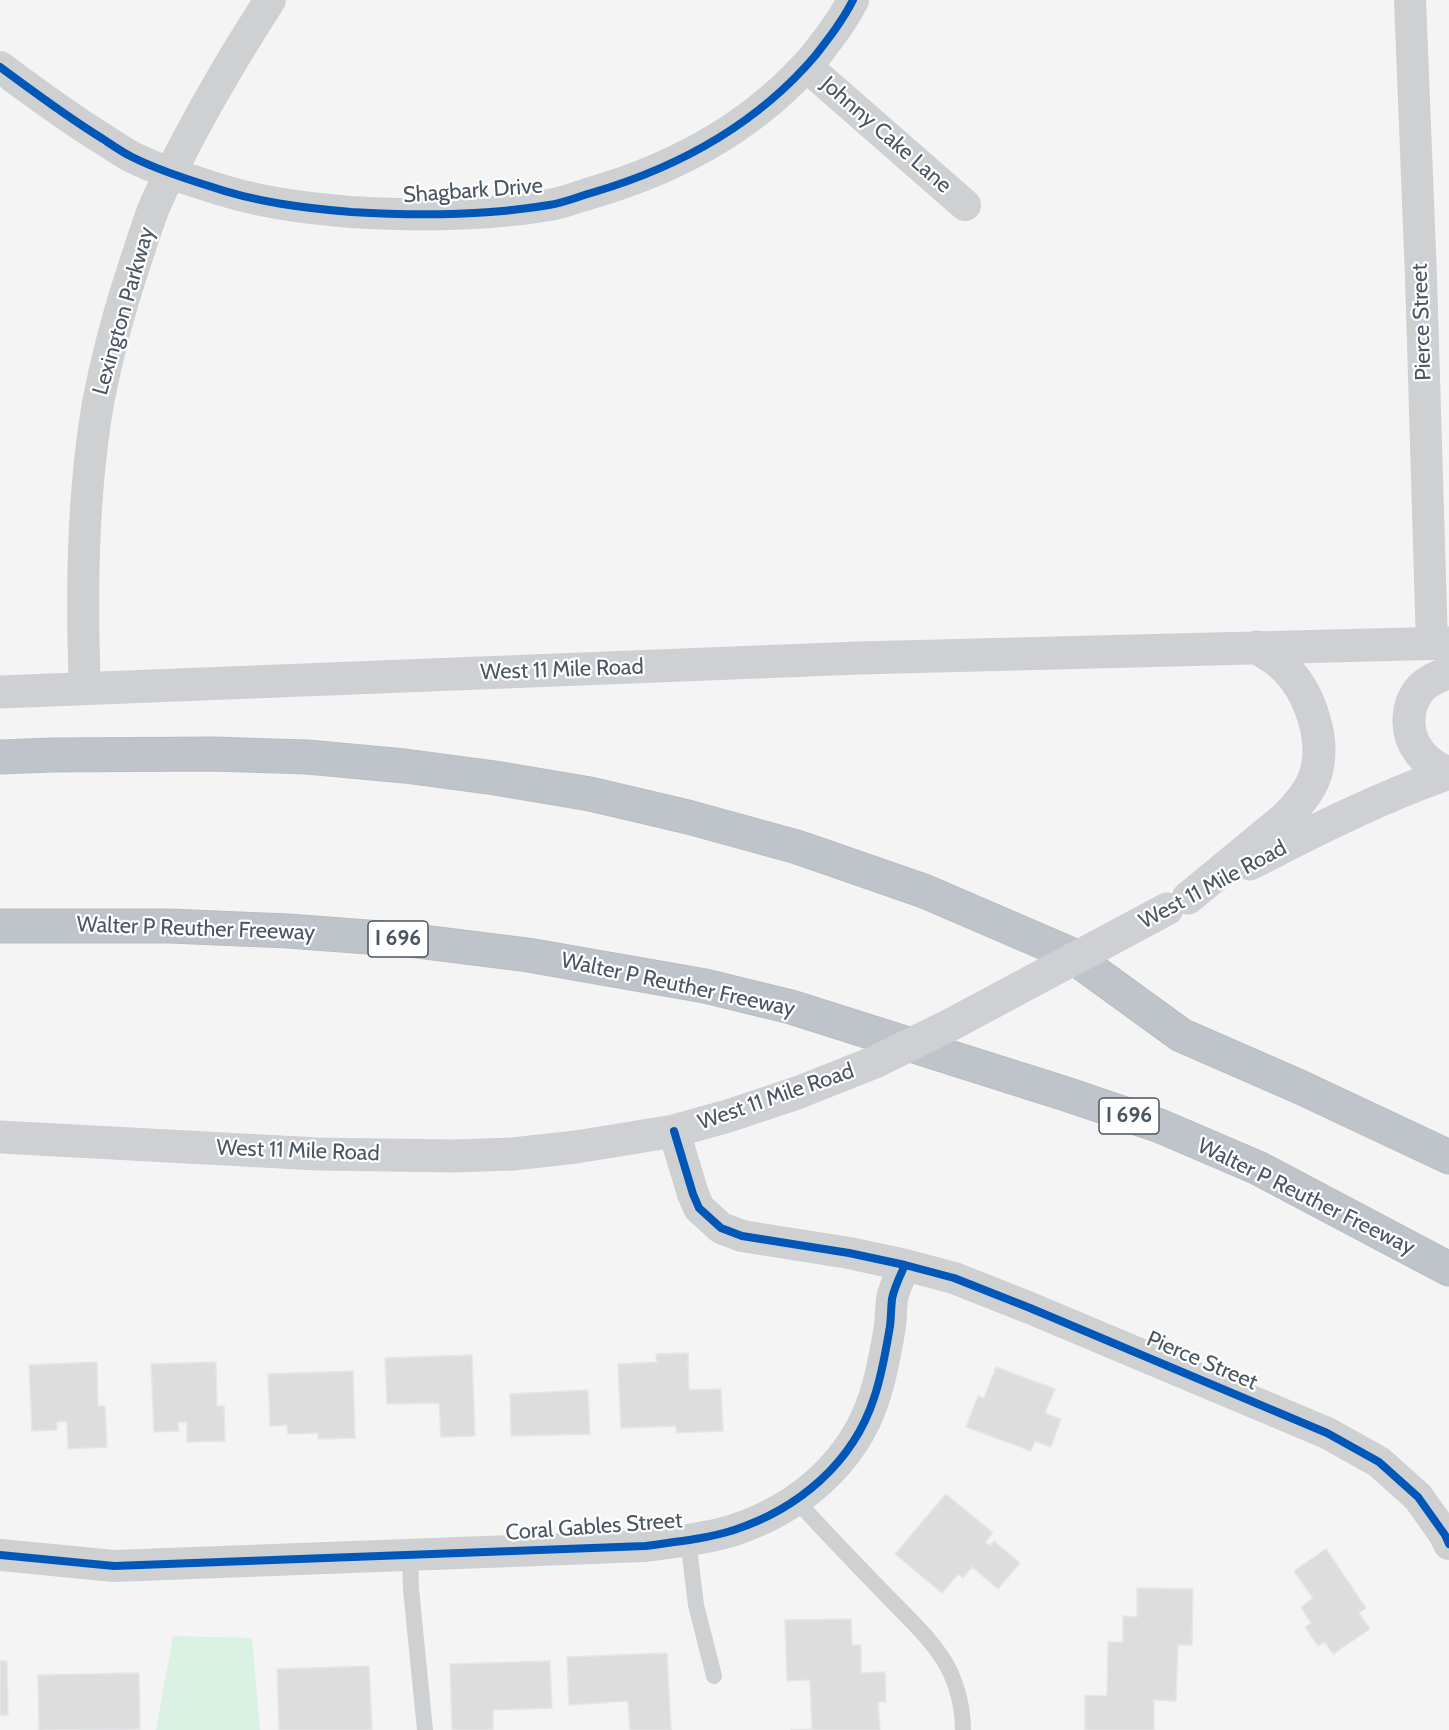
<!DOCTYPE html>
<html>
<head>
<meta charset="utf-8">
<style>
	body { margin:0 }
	canvas { display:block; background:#f4f4f4 }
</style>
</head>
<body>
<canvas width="1449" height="1730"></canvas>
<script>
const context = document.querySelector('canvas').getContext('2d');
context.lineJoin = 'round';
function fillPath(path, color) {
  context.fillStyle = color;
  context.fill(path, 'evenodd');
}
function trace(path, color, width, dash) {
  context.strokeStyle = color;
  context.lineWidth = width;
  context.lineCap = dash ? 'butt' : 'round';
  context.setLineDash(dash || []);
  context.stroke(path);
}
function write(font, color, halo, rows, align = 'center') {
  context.font = font + ' Cabin,sans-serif';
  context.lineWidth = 4.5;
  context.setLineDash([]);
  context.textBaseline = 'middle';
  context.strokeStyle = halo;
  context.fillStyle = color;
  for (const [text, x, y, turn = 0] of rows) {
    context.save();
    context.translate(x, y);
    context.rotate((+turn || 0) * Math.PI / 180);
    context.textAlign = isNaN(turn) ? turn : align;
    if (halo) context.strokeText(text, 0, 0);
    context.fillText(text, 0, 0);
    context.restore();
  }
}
fillPath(new Path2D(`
	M 173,1636 L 252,1638 L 260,1730 L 156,1730 Z`), '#d9f2e3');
const building = new Path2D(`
	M 688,1353 L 689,1390 L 721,1389 L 723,1431 L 676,1433 L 676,1426 L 621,1428 L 618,1364 L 657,1362 L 656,1354 Z
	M 472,1355 L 475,1436 L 441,1437 L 439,1403 L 387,1404 L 385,1358 Z
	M 97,1362 L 98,1406 L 105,1406 L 107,1447 L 68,1449 L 67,1421 L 57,1422 L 57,1430 L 32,1431 L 29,1365 Z
	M 216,1362 L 217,1406 L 224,1406 L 225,1441 L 187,1442 L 187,1422 L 178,1422 L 179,1431 L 154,1432 L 151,1364 Z
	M 996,1367 L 1055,1389 L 1045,1413 L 1061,1419 L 1051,1447 L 1035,1441 L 1031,1451 L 966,1427 L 978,1396 L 984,1398 Z
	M 353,1371 L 355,1438 L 318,1439 L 318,1433 L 288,1434 L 287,1425 L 270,1426 L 268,1374 Z
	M 588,1390 L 590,1434 L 511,1436 L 510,1394 Z
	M 946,1494 L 993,1533 L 985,1542 L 990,1546 L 994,1541 L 1020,1563 L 998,1589 L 972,1567 L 963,1578 L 958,1574 L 942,1593 L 895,1554 Z
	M 1326,1549 L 1366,1608 L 1359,1613 L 1370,1629 L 1333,1654 L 1325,1642 L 1318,1646 L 1305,1627 L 1311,1623 L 1301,1607 L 1313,1598 L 1294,1571 Z
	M 1137,1588 L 1193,1589 L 1192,1645 L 1178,1645 L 1176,1701 L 1154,1700 L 1154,1730 L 1085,1730 L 1085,1695 L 1107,1696 L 1108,1642 L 1123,1642 L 1123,1616 L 1137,1617 Z
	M 851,1619 L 852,1645 L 861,1645 L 861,1673 L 885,1672 L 886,1702 L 878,1702 L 880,1730 L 791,1730 L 812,1729 L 810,1680 L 787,1681 L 785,1620 Z
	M 667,1653 L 671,1730 L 630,1730 L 628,1701 L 569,1705 L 567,1657 Z
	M 0,1661 L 7,1661 L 8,1715 L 0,1715 Z
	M 550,1661 L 552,1708 L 493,1710 L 493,1730 L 452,1730 L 450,1664 Z
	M 369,1666 L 372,1730 L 279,1730 L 277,1669 Z
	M 139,1673 L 140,1729 L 39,1730 L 38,1675 Z`);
fillPath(building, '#ddddde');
trace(building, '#e5e6e7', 1.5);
const motorway = new Path2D(`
	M 0,757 L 52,755 L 213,754 L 307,757 L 405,766 L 495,778 L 590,794 L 688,817 L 797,847 L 924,891 L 1068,953 L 1181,1035 L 1300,1087 L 1449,1157
	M 0,926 L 169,926 L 288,931 L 408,940 L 528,955 L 705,986 L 791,1007 L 1069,1095 L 1160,1126 L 1258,1168 L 1449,1269`);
trace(motorway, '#b9bec3', 35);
trace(new Path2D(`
	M 796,1500 C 825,1532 855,1563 885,1594 C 906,1616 930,1637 946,1664 C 957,1683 963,1708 963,1730
	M 688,1540 L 696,1605 L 714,1676
	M 410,1556 L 411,1589 L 425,1730`), '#ced0d2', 16);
trace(new Path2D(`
	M 1410,0 L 1421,277 L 1432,644
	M 806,66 L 965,205
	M 0,67 C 34,92 67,117 103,139 C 112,145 122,152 132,157 C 156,169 183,178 209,186 C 255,202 303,208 351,212 C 417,216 484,216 549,205 C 563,203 577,197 591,193 C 677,168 756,125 815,56 C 829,38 843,20 853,0
	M 85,688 C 81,593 82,496 98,403 C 107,356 119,311 134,266 C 140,248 146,229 153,210 C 163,185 177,161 189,137 C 214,90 241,45 270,0
	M 674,1131 L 693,1194 L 699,1208 L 721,1228 L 742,1236 L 849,1253 L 905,1265 L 954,1278 L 1030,1308 L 1327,1433 L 1379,1462 L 1418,1497 L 1445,1535 L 1449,1544
	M 0,1555 L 114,1566 L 645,1546 C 674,1542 706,1539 734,1530 C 798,1509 853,1463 874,1398 C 882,1375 886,1350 890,1326 C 891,1318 891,1308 892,1299 C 894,1288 900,1276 905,1265`), '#ced0d2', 32);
trace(new Path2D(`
	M 0,692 L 859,658 L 1449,643
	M 1447,773 C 1436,767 1425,761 1418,750 C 1405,732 1406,705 1421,688 C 1427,681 1440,676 1449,672
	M 1250,864 C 1315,830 1381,797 1449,773
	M 1188,898 L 1285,818 C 1296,807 1307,795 1313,781 C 1329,744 1310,689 1280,663 C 1273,657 1264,653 1257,647
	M 0,1137 L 318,1154 L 455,1156 L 513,1154 L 576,1147 L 674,1131 L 728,1116 L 797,1093`), '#ced0d4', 33);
trace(motorway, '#bec4c9', 33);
trace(new Path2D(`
	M 797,1093 L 875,1062 L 952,1024 L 1167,909`), '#ced0d4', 33);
trace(new Path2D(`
	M 0,67 C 34,92 67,117 103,139 C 112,145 122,152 132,157 C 156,169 183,178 209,186 C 255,202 303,208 351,212 C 417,216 484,216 549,205 C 563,203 577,197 591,193 C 677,168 756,125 815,56 C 829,38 843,20 853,0
	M 674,1131 L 693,1194 L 699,1208 L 721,1228 L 742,1236 L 849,1253 L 905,1265 L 954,1278 L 1030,1308 L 1327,1433 L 1379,1462 L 1418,1497 L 1445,1535 L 1449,1544
	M 0,1555 L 114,1566 L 645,1546 C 674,1542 706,1539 734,1530 C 798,1509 853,1463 874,1398 C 882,1375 886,1350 890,1326 C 891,1318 891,1308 892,1299 C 894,1288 900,1276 905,1265`), '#0057b8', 8);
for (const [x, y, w] of [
	[398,939,60],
	[1129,1116,60]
]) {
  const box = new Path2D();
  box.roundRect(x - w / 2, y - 18, w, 36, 4.5);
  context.fillStyle = '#fff';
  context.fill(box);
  trace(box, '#4a5661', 1.5);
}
write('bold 21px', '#4a5661', null, [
	["I 696",398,939],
	["I 696",1129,1116]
]);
write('22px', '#4a5661', '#fff', [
	["Johnny Cake Lane",886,135,41],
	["Shagbark Drive",473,191,-4],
	["Lexington Parkway",124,311,-74],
	["Pierce Street",1422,322,-92],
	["West 11 Mile Road",562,670,-2],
	["West 11 Mile Road",1213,885,-28],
	["Walter P Reuther Freeway",196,929,2],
	["Walter P Reuther Freeway",678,985,12],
	["West 11 Mile Road",776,1097,-19],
	["West 11 Mile Road",298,1151,2],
	["Walter P Reuther Freeway",1306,1197,26],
	["Pierce Street",1202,1361,23],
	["Coral Gables Street",594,1527,-4]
]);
</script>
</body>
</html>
